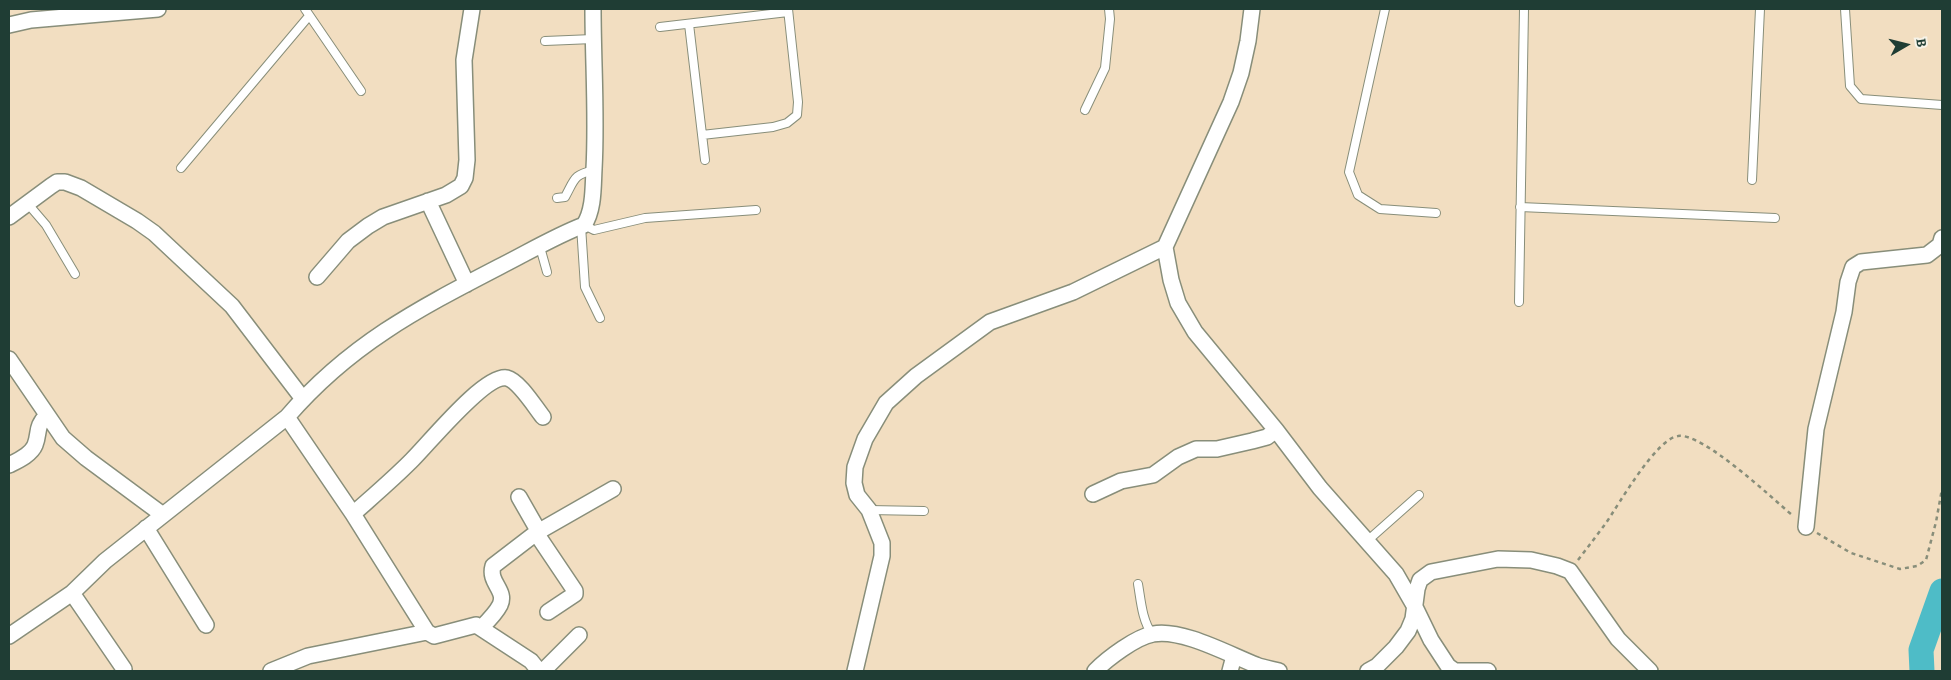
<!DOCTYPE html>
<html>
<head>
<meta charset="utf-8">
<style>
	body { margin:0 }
	#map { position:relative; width:1951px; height:680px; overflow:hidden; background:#f2dec1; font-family:Alegreya,serif }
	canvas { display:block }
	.frame { position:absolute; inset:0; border:10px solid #1f3d34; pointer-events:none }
	.north { position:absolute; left:1881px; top:20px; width:50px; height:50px; -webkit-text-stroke:4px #f7f3e8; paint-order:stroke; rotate:82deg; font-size:14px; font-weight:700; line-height:20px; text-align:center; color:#1f3d34 }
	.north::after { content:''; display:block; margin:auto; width:18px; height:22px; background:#1f3d34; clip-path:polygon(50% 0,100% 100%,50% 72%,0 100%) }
</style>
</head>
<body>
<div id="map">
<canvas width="1951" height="680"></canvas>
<div class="frame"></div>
<div class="north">B</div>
</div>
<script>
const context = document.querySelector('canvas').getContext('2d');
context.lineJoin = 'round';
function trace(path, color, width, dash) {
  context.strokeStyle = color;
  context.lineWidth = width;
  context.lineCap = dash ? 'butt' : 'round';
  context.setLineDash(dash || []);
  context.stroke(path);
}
trace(new Path2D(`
	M 1922,671 L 1921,650 L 1942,591`), '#4ebcc7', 25);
const service = new Path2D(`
	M 305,9 L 361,91
	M 1385,9 L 1349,172 L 1358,195 L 1380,209 L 1436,213
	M 1845,9 L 1850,86 L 1861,99 L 1942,105
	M 689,24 L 705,160
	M 660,27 L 788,12
	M 545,41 L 593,39
	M 1085,110 L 1105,68 L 1110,19 L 1109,9
	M 702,135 L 773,127 L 787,123 L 797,115 L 798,102 L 788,9
	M 181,168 L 309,16
	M 1752,180 L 1760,9
	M 557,198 L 565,197 C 575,179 573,175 594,170
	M 28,204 L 46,225 L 75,274
	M 1520,207 L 1775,218
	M 584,225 L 594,230 L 645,218 L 756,210
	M 581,226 L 585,287 L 600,318
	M 540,247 L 547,272
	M 1519,302 L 1524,9
	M 869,510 L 924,511
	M 1366,542 L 1419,495
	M 1138,584 C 1141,601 1142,620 1152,634`);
const minor = new Path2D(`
	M 1252,9 L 1248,41 L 1241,73 L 1231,102 L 1165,247 L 1171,280 L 1178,303 L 1195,332 L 1276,430 L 1320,488 L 1396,574 L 1415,607 L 1431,640 L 1448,666 L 1455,671 L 1488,671
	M 9,25 L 31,20 L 158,9
	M 428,201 L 467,284
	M 9,217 L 51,186 L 57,182 L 65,182 L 81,188 L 137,221 L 154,233 L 232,306 L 303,399
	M 317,277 L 348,241 L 368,226 L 383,217 L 446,195 L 461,186 L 465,178 L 467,160 L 464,60 L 472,9
	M 9,359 L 63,438 L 86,458 L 163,515
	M 287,417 L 353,514 L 427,632 L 434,636 L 476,625 L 531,661 L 539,671
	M 9,465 C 17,461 31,455 35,445 C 40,432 35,427 47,415
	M 1093,494 L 1121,481 L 1153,475 L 1178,457 L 1196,449 L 1217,449 L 1252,441 L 1267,437 L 1276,430
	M 519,497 L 539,532
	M 353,514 C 372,497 392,480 410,462 C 427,446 485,373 507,378 C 519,381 535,407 543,417
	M 1806,527 L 1816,429 L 1844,312 L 1848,282 L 1853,267 L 1861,262 L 1927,255 L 1940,245 L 1942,238
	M 146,528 L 206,625
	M 536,533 L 575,591 L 575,594 L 548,612
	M 72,593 L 124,669
	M 482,627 C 488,621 496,613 500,605 C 507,590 488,583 493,566 L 536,533 L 613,489
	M 9,636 L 72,593 L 105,561 L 287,417 C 349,345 416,310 499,267 C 527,253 555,236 584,225 C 594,210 593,187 594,169 C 597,116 593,62 593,9
	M 271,671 L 308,656 L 427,632
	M 543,671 L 579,635
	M 855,671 L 882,556 L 882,543 L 869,510 L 857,495 L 854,483 L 855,467 L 865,439 L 886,403 L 916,376 L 990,322 L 1073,292 L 1165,247
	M 1095,671 C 1108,658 1136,637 1153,634 C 1181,628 1230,655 1256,665 C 1263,668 1271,669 1279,671
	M 1230,671 L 1234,656
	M 1368,671 L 1377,666 L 1396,647 L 1408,631 L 1413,619 L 1417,589 L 1420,580 L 1431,572 L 1498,559 L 1531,560 L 1557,566 L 1570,571 L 1618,639 L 1650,671`);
trace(service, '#888e7a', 10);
trace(minor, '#888e7a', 18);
trace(new Path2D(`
	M 1817,533 L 1851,553 L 1900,569 L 1917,566 L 1926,560 L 1936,522 L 1942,489
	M 1578,560 C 1588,547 1597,535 1606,523 C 1619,504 1656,439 1678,436 C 1702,432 1772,498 1792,515`), '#888e7a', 2.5, [4, 4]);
trace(service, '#fff', 8);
trace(minor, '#fff', 15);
</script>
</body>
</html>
